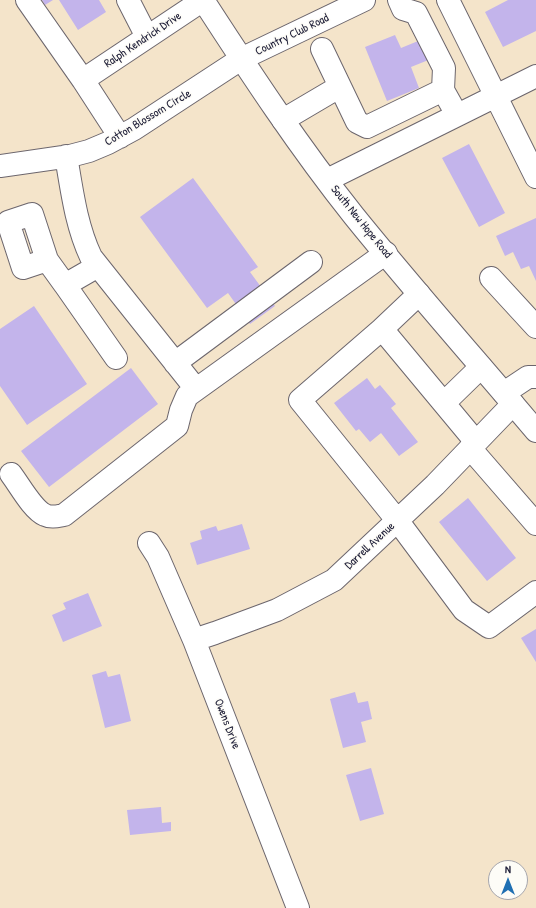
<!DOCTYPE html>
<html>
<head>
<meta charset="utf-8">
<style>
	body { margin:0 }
	#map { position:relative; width:536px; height:908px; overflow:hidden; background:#f4e4ca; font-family:"Patrick Hand",sans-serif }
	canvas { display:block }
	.north { position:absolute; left:488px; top:860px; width:40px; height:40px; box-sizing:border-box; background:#fdfcf7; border:1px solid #a5a5ac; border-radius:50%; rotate:0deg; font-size:11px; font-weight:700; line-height:16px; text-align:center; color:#22223b }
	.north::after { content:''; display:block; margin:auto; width:14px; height:18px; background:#1f6fb2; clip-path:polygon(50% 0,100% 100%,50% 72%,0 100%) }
</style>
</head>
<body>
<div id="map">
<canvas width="536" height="908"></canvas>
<div class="north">N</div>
</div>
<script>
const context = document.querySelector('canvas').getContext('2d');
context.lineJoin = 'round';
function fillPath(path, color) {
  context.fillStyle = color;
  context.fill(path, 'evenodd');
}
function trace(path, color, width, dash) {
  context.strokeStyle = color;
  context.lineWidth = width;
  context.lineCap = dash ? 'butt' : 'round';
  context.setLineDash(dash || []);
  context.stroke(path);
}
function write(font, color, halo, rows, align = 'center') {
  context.font = font + ' "Patrick Hand",sans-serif';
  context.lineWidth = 3;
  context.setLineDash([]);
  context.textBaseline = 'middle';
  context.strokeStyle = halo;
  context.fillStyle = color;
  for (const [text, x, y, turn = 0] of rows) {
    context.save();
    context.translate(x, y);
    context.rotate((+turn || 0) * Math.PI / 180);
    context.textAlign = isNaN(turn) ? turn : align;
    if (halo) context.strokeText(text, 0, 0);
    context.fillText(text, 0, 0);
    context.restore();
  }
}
fillPath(new Path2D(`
	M 42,0 L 53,0 L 45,5 Z
	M 59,0 L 99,0 L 106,12 L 78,30 Z
	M 508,0 L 536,0 L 536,31 L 503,47 L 485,12 Z
	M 395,35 L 401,48 L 423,39 L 431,59 L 411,67 L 419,88 L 387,101 L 365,47 Z
	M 469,144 L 505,213 L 479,227 L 442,158 Z
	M 193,178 L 258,267 L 250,272 L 275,306 L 250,324 L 228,293 L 207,308 L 140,217 Z
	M 536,218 L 536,281 L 529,266 L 521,269 L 513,252 L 505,256 L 496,236 Z
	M 34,306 L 87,384 L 27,425 L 0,386 L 0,329 Z
	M 131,368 L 158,404 L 49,487 L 21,451 Z
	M 367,378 L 375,389 L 380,385 L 396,404 L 391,408 L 418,442 L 399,456 L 381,433 L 370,442 L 359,429 L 356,431 L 334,403 Z
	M 468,498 L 516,558 L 487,581 L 439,522 Z
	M 242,524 L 250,549 L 197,565 L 190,543 L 202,539 L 200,531 L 216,526 L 218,531 Z
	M 88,593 L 102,626 L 63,642 L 52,615 L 66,609 L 63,603 Z
	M 536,629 L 536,662 L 521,638 Z
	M 106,671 L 108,677 L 120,674 L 131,721 L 105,728 L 92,675 Z
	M 355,692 L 358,703 L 368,701 L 372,719 L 361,722 L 366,742 L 343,748 L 330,699 Z
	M 371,768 L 384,814 L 360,821 L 346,775 Z
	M 161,807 L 162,823 L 171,822 L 171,831 L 130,835 L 127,810 Z`), '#c3b4eb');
const minor = new Path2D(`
	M 27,0 L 83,80 L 120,137
	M 128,0 L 147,37
	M 399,0 L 403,9 L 416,13 L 444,68 L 443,90
	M 448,0 L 536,177
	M 322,49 L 357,122 L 367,127 L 443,90 L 457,115
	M 83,80 L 203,0
	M 283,120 L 339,87
	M 66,156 C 72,191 76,225 91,257 L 196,389
	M 0,166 L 70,156 L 89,151 L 108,143 L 134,129 L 241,59 L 364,0
	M 327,180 L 536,76
	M 47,260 L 23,268 L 8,222 L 32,214 L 47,260 L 65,285
	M 98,266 L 65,285 L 116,358
	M 491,278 L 536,327
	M 382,329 L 419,294
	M 175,363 L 311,262
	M 504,393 L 528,377 L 536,377
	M 444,403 L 481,367
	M 476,442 L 382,329 L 300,400 L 397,520 L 464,610 L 489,627 L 536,592
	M 470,448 L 536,524
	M 11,474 C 20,486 33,510 45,515 C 51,518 58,516 64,515 L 177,426 L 181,410 L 187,396 L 386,253
	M 149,543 L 158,557 L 194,640 L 298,908
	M 194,640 L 215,633 L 277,610 L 334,580 L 435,485 L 513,404`);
const major = new Path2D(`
	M 203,0 C 251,74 299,147 354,216 C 413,289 475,359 536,431`);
trace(minor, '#6c666d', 24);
trace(major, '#6c666d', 24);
trace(minor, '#fff', 22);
trace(major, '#fff', 22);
write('12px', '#22223b', '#fdfcf7', [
	["Country Club Road",292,35,-26],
	["Ralph Kendrick Drive",143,40,-34],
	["Cotton Blossom Circle",148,118,-31],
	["South New Hope Road",361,222,51],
	["Darrell Avenue",370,546,-43],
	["Owens Drive",227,724,69]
]);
</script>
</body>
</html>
